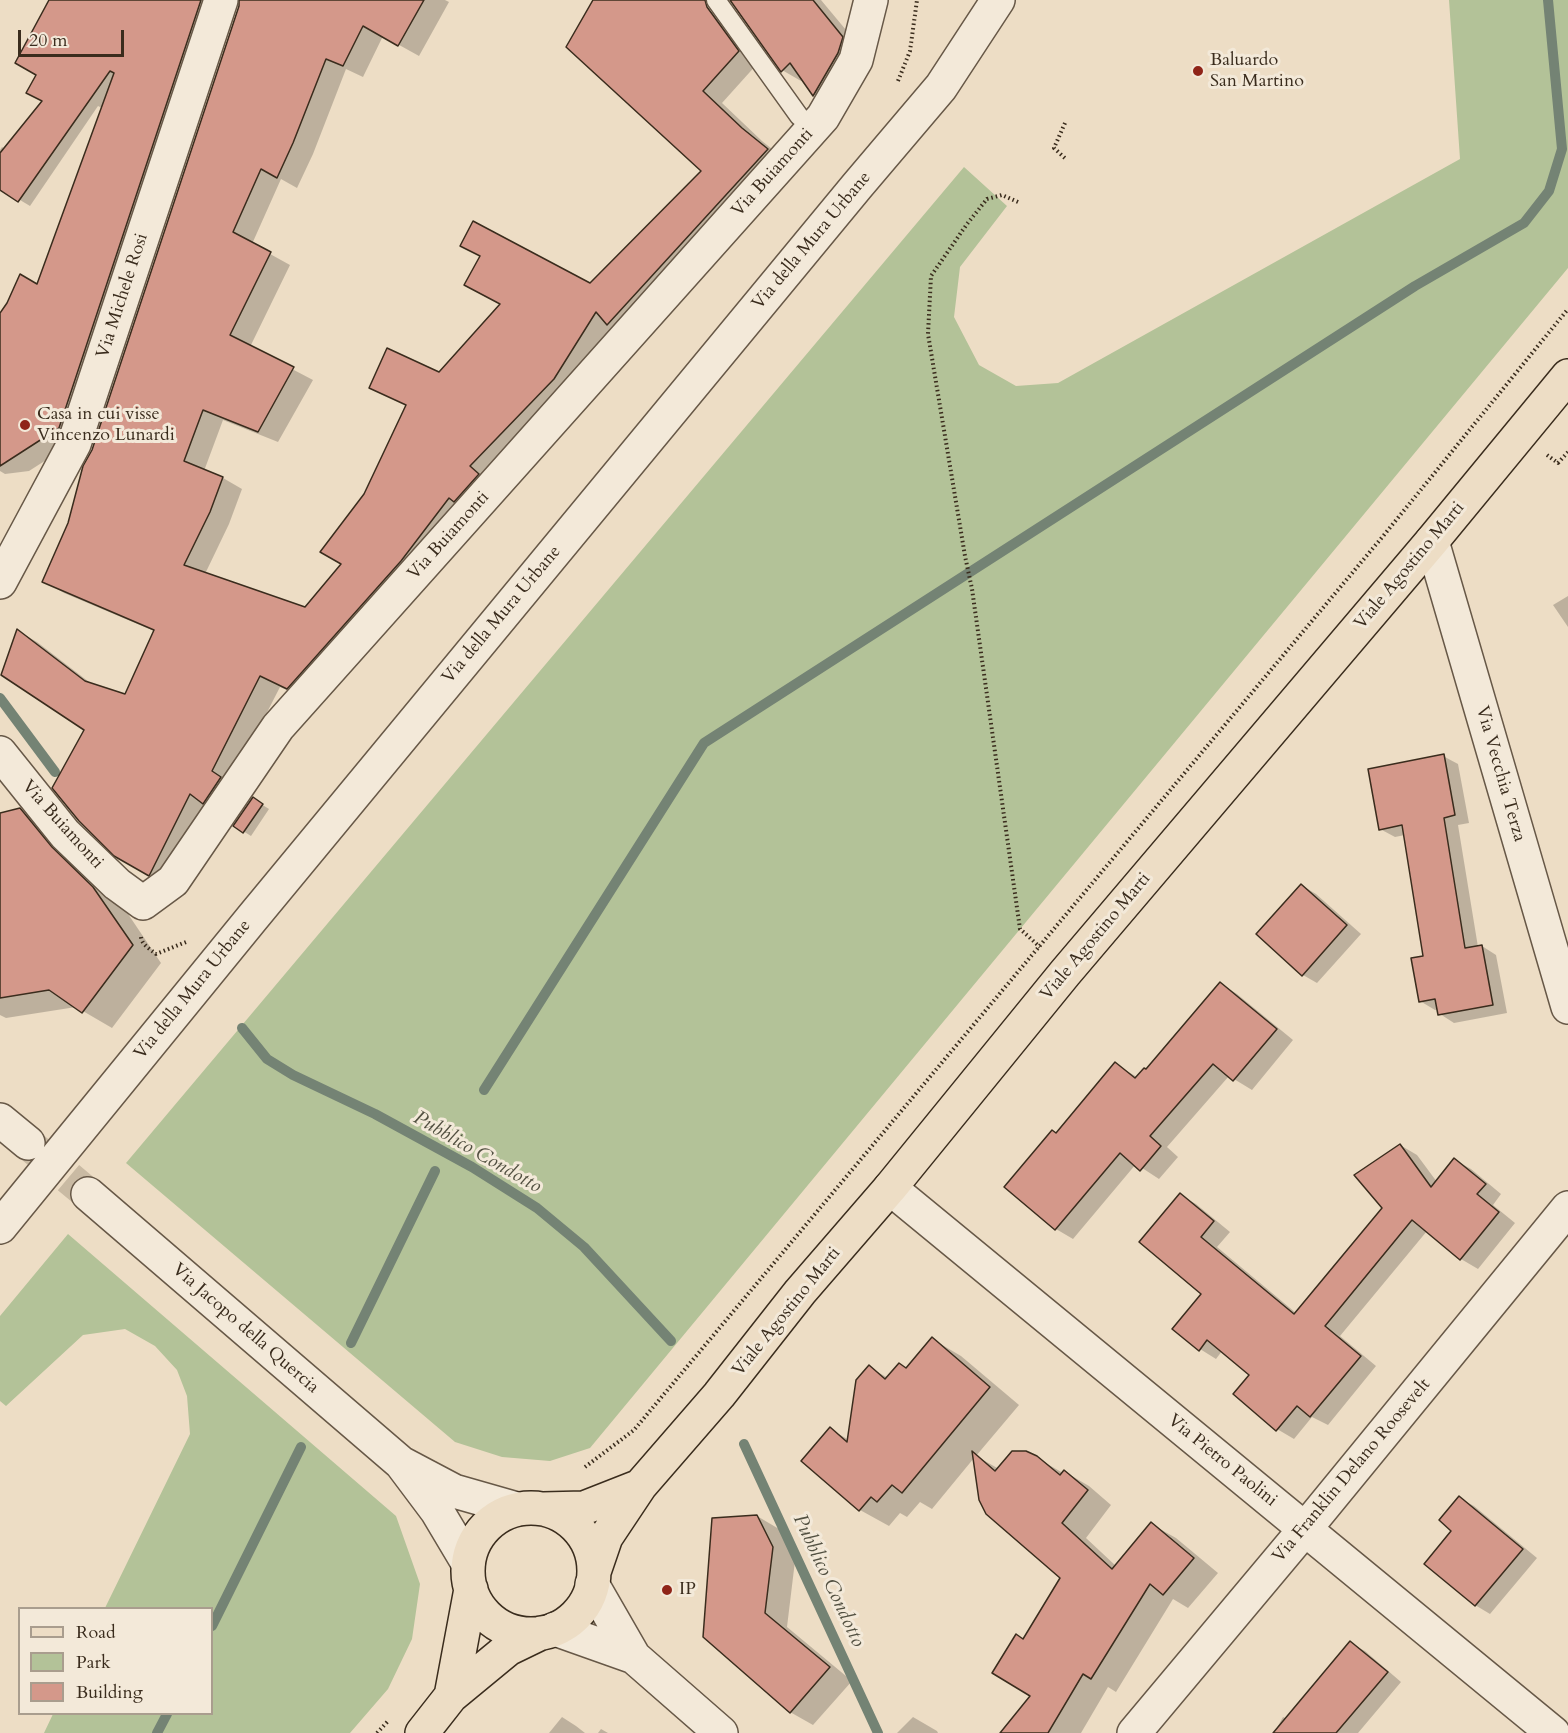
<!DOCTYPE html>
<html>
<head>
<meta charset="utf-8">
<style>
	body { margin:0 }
	#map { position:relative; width:1568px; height:1733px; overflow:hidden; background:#edddc5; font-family:Cardo,serif }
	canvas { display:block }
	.legend { position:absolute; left:18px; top:1607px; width:195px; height:108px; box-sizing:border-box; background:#f3e9d9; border:2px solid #a99d8e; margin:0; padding:8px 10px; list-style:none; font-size:18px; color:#3a2c1d }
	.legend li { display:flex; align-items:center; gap:12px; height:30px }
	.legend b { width:30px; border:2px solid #a99d8e }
	.scale { position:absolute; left:18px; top:30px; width:106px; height:27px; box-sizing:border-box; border:3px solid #3a2c1d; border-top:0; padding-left:8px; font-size:18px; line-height:21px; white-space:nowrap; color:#3a2c1d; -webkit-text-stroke:4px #f3e9d9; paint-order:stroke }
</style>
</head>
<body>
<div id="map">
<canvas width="1568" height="1733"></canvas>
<ul class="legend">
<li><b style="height:8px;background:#edddc5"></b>Road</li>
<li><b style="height:16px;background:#b3c298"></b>Park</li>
<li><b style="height:16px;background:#d4988a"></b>Building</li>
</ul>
<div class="scale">20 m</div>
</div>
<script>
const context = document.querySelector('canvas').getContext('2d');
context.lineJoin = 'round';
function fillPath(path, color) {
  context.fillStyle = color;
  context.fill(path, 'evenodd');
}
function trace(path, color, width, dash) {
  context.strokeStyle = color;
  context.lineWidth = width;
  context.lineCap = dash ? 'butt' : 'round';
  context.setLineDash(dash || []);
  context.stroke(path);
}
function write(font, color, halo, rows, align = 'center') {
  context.font = font + ' Cardo,serif';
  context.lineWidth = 6;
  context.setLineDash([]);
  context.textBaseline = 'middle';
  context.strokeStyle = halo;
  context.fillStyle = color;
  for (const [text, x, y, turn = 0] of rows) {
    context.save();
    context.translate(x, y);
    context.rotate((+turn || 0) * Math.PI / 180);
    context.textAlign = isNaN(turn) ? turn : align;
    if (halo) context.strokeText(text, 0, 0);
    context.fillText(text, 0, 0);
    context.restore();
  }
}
fillPath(new Path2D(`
	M 1449,0 L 1568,0 L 1568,268 L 590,1448 L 550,1461 L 502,1457 L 455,1442 L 126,1163 L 964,167 L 1007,206 L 960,267 L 954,317 L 979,365 L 1016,386 L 1058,383 L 1460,159 Z
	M 68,1234 L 396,1516 L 420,1584 L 412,1639 L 388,1689 L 350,1733 L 44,1733 L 53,1714 L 212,1714 L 212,1608 L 105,1608 L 190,1434 L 187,1396 L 177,1370 L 155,1346 L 125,1329 L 83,1335 L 6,1406 L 0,1401 L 0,1316 Z`), '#b3c298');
fillPath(new Path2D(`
	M 50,0 L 226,0 L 79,439 L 29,471 L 5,474 L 0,471 L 0,323 L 38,286 L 102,108 L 98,106 L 30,206 L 0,188 L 0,150 L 2,147 L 5,149 L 44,101 Z
	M 241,0 L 445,0 L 449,2 L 419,56 L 383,36 L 363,77 L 346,69 L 313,154 L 297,188 L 281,179 L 252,244 L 290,265 L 250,347 L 313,380 L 278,442 L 223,420 L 204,471 L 223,478 L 242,489 L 229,524 L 205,574 L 306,608 L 343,563 L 365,495 L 407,406 L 371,387 L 439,374 L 590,285 L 703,171 L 595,0 L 670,0 L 708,10 L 728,21 L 758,63 L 722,103 L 762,141 L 787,161 L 307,699 L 280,687 L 231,783 L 169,886 L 115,854 L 86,730 L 18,631 L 37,642 L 93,685 L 126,696 L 154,631 L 64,593 L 44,581 L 69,524 L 240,6 Z
	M 732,0 L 821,0 L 861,48 L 833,105 L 815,95 L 803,79 L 801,81 L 782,70 Z
	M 1568,596 L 1568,627 L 1553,605 Z
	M 1443,756 L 1458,764 L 1469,823 L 1458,825 L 1478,947 L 1482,946 L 1496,955 L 1507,1013 L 1454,1023 L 1440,1014 L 1439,1009 L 1435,1010 L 1420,1001 L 1425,957 L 1405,835 L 1395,837 L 1380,829 Z
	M 253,799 L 269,809 L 251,836 L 235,826 Z
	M 20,810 L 50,827 L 122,905 L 161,963 L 112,1028 L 76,1007 L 6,1018 L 0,1015 L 0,814 Z
	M 1301,885 L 1316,894 L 1361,934 L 1317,983 L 1303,975 Z
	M 1220,983 L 1237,994 L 1293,1040 L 1252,1090 L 1229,1076 L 1167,1147 L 1178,1157 L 1159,1179 L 1136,1164 L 1073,1239 L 1056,1229 L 1057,1134 L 1115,1064 L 1137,1077 L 1147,1071 Z
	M 1400,1145 L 1417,1155 L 1437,1182 L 1455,1160 L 1471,1169 L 1501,1194 L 1493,1205 L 1515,1223 L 1478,1269 L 1461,1259 L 1427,1231 L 1340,1336 L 1376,1366 L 1328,1425 L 1312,1417 L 1294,1439 L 1277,1429 L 1251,1375 L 1222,1351 L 1216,1359 L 1200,1349 L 1203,1294 L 1180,1195 L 1196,1204 L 1230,1232 L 1217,1247 L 1296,1313 L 1384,1208 Z
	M 932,1339 L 961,1356 L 1019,1405 L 976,1456 L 999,1469 L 1037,1458 L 1063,1473 L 1065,1472 L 1089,1486 L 1111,1505 L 1086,1538 L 1116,1566 L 1151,1524 L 1176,1538 L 1218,1573 L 1188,1608 L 1173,1599 L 1116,1692 L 1108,1687 L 1081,1733 L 1002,1733 L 1032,1696 L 1024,1641 L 1062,1578 L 974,1458 L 932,1509 L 920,1502 L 907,1517 L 900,1513 L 889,1526 L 860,1510 L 803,1461 L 830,1429 L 849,1440 L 869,1367 L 888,1378 L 907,1369 Z
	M 1459,1498 L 1474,1506 L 1537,1558 L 1490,1614 L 1475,1605 L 1454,1531 Z
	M 757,1516 L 779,1529 L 795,1561 L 787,1627 L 852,1681 L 813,1725 L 790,1712 L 705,1636 Z
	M 1350,1643 L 1365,1651 L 1401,1682 L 1358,1733 L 1274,1733 L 1283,1717 L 1287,1719 Z
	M 562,1717 L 576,1726 L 585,1733 L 549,1733 Z
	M 913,1717 L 937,1731 L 938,1733 L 897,1733 Z
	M 601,1729 L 608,1733 L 598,1733 Z`), '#0003');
trace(new Path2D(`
	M 0,698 L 55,772
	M 242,1028 L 267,1059 L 293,1075 L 375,1114 L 472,1167 L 537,1208 L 584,1247 L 671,1341
	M 484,1090 L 704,743 L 1415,286 L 1524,223 L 1549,191 L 1562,149 L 1548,0
	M 351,1343 L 435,1171
	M 744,1444 L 878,1733
	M 212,1626 L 301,1447
	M 157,1733 L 167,1714`), '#748374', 10);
const building = new Path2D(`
	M 49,0 L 201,0 L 59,428 L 0,466 L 0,313 L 7,303 L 20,274 L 37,284 L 114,73 L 110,71 L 18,202 L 0,190 L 0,153 L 42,101 L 26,93 L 36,75 L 15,63 Z
	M 239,0 L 424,0 L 398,46 L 363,26 L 343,66 L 326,59 L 293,143 L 277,178 L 261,169 L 233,232 L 271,252 L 230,335 L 294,367 L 258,432 L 203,410 L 184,461 L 223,477 L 210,512 L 184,565 L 305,607 L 341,564 L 320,552 L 364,494 L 406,405 L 369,388 L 387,348 L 439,372 L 500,304 L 464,285 L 480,256 L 460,246 L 473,221 L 590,283 L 701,171 L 566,47 L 593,0 L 705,0 L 707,7 L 739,51 L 703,91 L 742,128 L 768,149 L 607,325 L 596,312 L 554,379 L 470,466 L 479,474 L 454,502 L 449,498 L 401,561 L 287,689 L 260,676 L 212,771 L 221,777 L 203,804 L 190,794 L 149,876 L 114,856 L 79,821 L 52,788 L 84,730 L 1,675 L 17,629 L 85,681 L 125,694 L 154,630 L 42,582 L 68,523 L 83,466 L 92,450 L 239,6 Z
	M 730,0 L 813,0 L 843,37 L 838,53 L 813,96 L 790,63 L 781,72 Z
	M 1444,754 L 1455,815 L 1444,818 L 1465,948 L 1482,945 L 1493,1005 L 1438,1015 L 1435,999 L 1419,1002 L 1411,958 L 1423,956 L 1402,825 L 1379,830 L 1368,769 Z
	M 253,797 L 263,804 L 243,833 L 233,826 Z
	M 20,808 L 52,847 L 93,887 L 133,945 L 82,1013 L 49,990 L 0,998 L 0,813 Z
	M 1301,884 L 1347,925 L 1302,976 L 1256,934 Z
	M 1220,982 L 1277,1029 L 1233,1081 L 1213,1064 L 1150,1136 L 1161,1146 L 1140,1171 L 1120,1153 L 1055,1230 L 1004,1187 L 1052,1130 L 1056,1133 L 1115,1062 L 1135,1078 L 1144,1068 L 1146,1069 Z
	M 1400,1144 L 1431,1187 L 1454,1158 L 1486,1184 L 1477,1194 L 1499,1212 L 1460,1260 L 1412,1220 L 1325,1326 L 1361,1356 L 1310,1417 L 1297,1406 L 1276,1431 L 1233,1394 L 1249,1375 L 1207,1340 L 1199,1351 L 1172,1329 L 1201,1294 L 1139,1242 L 1180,1193 L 1214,1221 L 1201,1237 L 1294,1314 L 1382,1208 L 1354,1175 Z
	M 932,1337 L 990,1387 L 902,1493 L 892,1485 L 877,1502 L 871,1497 L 859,1511 L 801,1461 L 830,1427 L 847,1442 L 856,1380 L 869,1365 L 885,1379 L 899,1363 L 906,1368 Z
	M 972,1451 L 995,1471 L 1012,1451 L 1026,1451 L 1037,1456 L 1060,1475 L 1064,1470 L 1088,1490 L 1062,1523 L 1112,1569 L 1151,1522 L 1194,1558 L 1163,1595 L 1150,1584 L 1091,1679 L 1083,1674 L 1048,1733 L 1000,1733 L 1030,1696 L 992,1673 L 1016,1634 L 1023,1639 L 1060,1578 L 986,1514 L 979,1500 Z
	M 1459,1496 L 1523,1549 L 1475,1606 L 1424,1564 L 1451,1531 L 1439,1520 Z
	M 757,1515 L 773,1547 L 765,1613 L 830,1667 L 790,1713 L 703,1637 L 712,1518 Z
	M 1350,1641 L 1388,1672 L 1336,1733 L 1273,1733 Z`);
fillPath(building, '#d4988a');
trace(building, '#3a2c1d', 1.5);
trace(new Path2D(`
	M 31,1146 L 88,1194`), '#c9baa3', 33, [33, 16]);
const lane = new Path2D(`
	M 716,0 L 799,116 L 813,128`);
const street = new Path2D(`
	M 1432,541 L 1568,1007
	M 0,582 L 74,444 L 221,0
	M 0,753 L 65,834 L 117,884 L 143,903 L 173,881 L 278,727 L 823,117 L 856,60 L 871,0
	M 0,1120 L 28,1143
	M 890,1188 L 1553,1733
	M 88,1194 L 401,1463
	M 0,1227 L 253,917 L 857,186 L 941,87 L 998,0
	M 468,1563 L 437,1511 L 401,1463 L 454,1491 L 517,1509
	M 555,1629 L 634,1657 L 592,1584
	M 634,1657 L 721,1733
	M 1134,1733 L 1305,1529 L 1568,1208`);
const primary = new Path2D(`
	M 640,1486 L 719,1395 L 800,1292 L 890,1188 L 1065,973 L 1432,541 L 1568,376
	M468 1571a63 63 0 1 1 126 0a63 63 0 1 1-126 0Z
	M 543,1509 L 584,1508 L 640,1486 L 606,1537 L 594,1572
	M 471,1589 L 451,1696 L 508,1649 L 541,1633
	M 422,1733 L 451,1696`);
trace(lane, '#675847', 21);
trace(street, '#675847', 36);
trace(primary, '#3a2c1d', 36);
trace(new Path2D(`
	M 898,81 L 910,51 L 917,0
	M 1065,123 L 1054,148 L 1067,160
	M 1018,202 L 1002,195 L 987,199 L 967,224 L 931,276 L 928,334 L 965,556 L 972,589 L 1020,929 L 1040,947
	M 1547,455 L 1558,463 L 1568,452
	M 141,937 C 142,945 150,949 156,954 L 186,942
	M 585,1467 L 634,1430 L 1384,535 L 1568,309
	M 377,1733 L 389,1720`), '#3a2c1d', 4, [1.5, 3]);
trace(lane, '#f3e9d9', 18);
trace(street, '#f3e9d9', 33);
trace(primary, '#edddc5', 33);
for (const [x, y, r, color] of [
	[1198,71,6,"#8f2418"],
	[25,425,6,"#8f2418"],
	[667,1590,6,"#8f2418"]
]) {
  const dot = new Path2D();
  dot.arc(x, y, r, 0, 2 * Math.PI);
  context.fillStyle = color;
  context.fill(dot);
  trace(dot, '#f3e9d9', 2);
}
write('18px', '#3a2c1d', '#f3e9d9', [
	["Baluardo",1210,61],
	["San Martino",1210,82],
	["Casa in cui visse",37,415],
	["Vincenzo Lunardi",37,436],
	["IP",679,1590]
], 'left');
write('18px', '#3a2c1d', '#f3e9d9', [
	["Via Buiamonti",773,173,-48],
	["Via della Mura Urbane",812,241,-50],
	["Via Michele Rosi",123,296,-72],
	["Via Buiamonti",449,536,-48],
	["Viale Agostino Marti",1410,566,-50],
	["Via della Mura Urbane",502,615,-50],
	["Via Vecchia Terza",1500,774,74],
	["Via Buiamonti",62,825,48],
	["Viale Agostino Marti",1096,937,-50],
	["Via della Mura Urbane",193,990,-51],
	["Viale Agostino Marti",787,1312,-51],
	["Via Jacopo della Quercia",245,1329,41],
	["Via Pietro Paolini",1222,1461,39],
	["Via Franklin Delano Roosevelt",1352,1471,-50]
]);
write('italic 20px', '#525041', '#f3e9d9', [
	["Pubblico Condotto",477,1153,30],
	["Pubblico Condotto",828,1581,65]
]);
</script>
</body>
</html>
